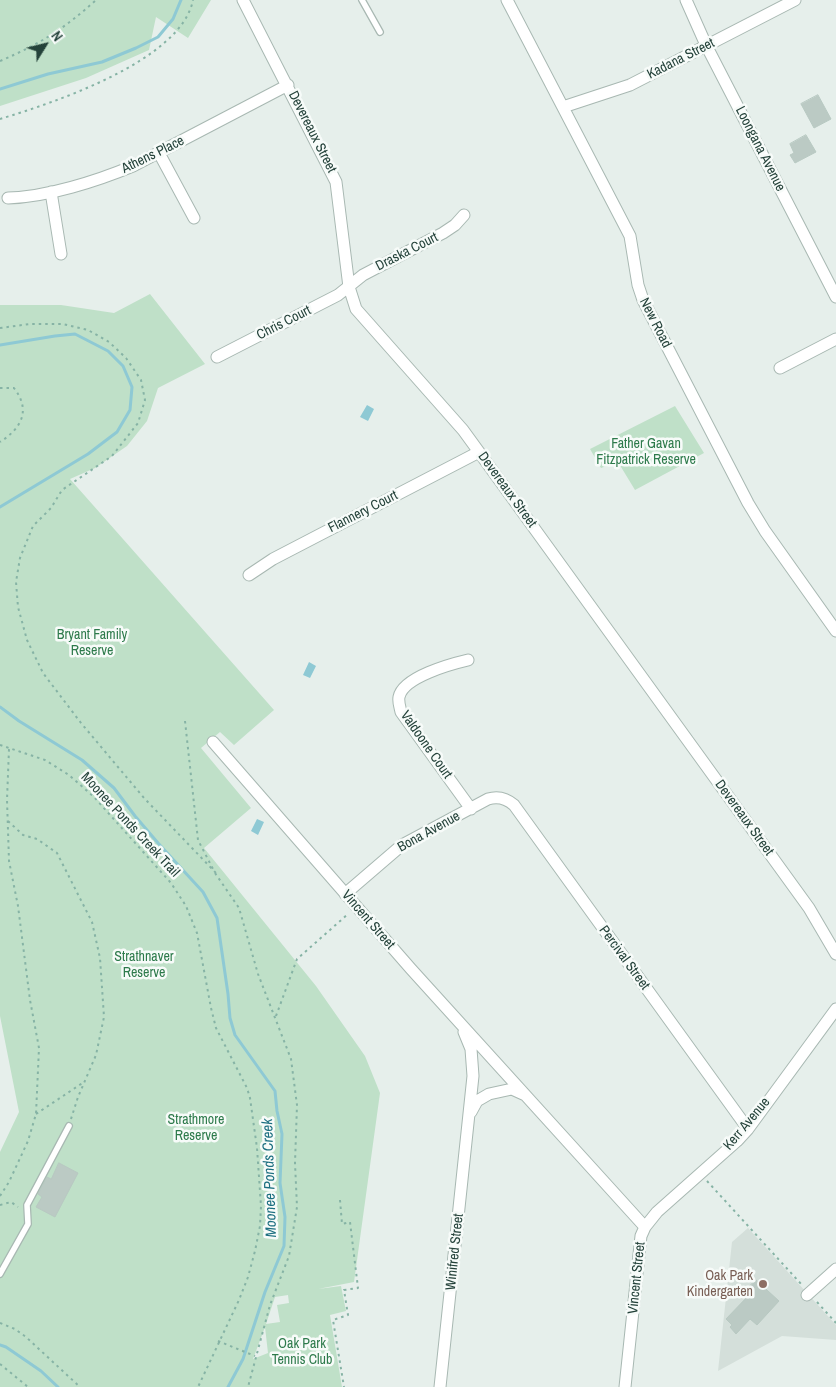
<!DOCTYPE html>
<html>
<head>
<meta charset="utf-8">
<style>
	body { margin:0 }
	#map { position:relative; width:836px; height:1387px; overflow:hidden; background:#e6efeb; font-family:"Archivo Narrow",sans-serif }
	canvas { display:block }
	.north { position:absolute; left:20px; top:20px; width:50px; height:50px; -webkit-text-stroke:4px #f7fbf9; paint-order:stroke; rotate:54deg; font-size:14px; font-weight:700; line-height:20px; text-align:center; color:#24423a }
	.north::after { content:''; display:block; margin:auto; width:18px; height:22px; background:#24423a; clip-path:polygon(50% 0,100% 100%,50% 72%,0 100%) }
</style>
</head>
<body>
<div id="map">
<canvas width="836" height="1387"></canvas>
<div class="north">N</div>
</div>
<script>
const context = document.querySelector('canvas').getContext('2d');
context.lineJoin = 'round';
function fillPath(path, color) {
  context.fillStyle = color;
  context.fill(path, 'evenodd');
}
function trace(path, color, width, dash) {
  context.strokeStyle = color;
  context.lineWidth = width;
  context.lineCap = dash ? 'butt' : 'round';
  context.setLineDash(dash || []);
  context.stroke(path);
}
function write(font, color, halo, rows, align = 'center') {
  context.font = font + ' "Archivo Narrow",sans-serif';
  context.lineWidth = 5;
  context.setLineDash([]);
  context.textBaseline = 'middle';
  context.strokeStyle = halo;
  context.fillStyle = color;
  for (const [text, x, y, turn = 0] of rows) {
    context.save();
    context.translate(x, y);
    context.rotate((+turn || 0) * Math.PI / 180);
    context.textAlign = isNaN(turn) ? turn : align;
    if (halo) context.strokeText(text, 0, 0);
    context.fillText(text, 0, 0);
    context.restore();
  }
}
fillPath(new Path2D(`
	M 748,1228 L 836,1325 L 836,1340 L 782,1336 L 718,1371 L 732,1242 Z`), '#d4dfda');
fillPath(new Path2D(`
	M 0,0 L 211,0 L 188,38 L 156,17 L 149,50 L 86,78 L 0,106 Z
	M 150,294 L 205,364 L 158,388 L 147,421 L 127,446 L 95,468 L 70,479 L 274,710 L 234,745 L 220,732 L 201,748 L 251,808 L 204,848 L 316,986 L 365,1056 L 380,1093 L 354,1282 L 318,1289 L 341,1286 L 346,1311 L 330,1315 L 342,1387 L 0,1387 L 0,1152 L 19,1112 L 0,1016 L 0,305 L 61,305 L 114,313 ZM 288,1295 L 289,1303 L 277,1305 L 280,1322 L 266,1324 L 275,1297 ZM 265,1327 L 268,1353 L 253,1359 Z
	M 675,406 L 704,453 L 635,490 L 618,462 L 601,468 L 590,449 Z`), '#bfe0c8');
fillPath(new Path2D(`
	M 367,405 L 374,409 L 368,421 L 360,417 Z
	M 309,662 L 316,666 L 310,678 L 303,675 Z
	M 257,819 L 264,822 L 258,835 L 251,831 Z`), '#8ec9d4');
trace(new Path2D(`
	M 0,89 L 48,74 L 102,62 L 136,48 L 158,37 L 173,19 L 181,0
	M 0,345 L 55,336 L 75,334 L 108,351 L 123,366 L 132,387 L 130,410 L 117,432 L 88,454 L 0,507
	M 0,707 L 19,721 L 82,760 L 114,788 L 135,816 L 158,843 L 203,892 L 217,918 L 228,994 L 230,1018 L 235,1035 L 275,1091 L 277,1111 L 282,1134 L 280,1183 L 285,1217 L 284,1246 L 265,1292 L 243,1359 L 228,1387
	M 0,1345 L 6,1347 L 41,1371 L 58,1387`), '#8ec9d4', 3);
const building = new Path2D(`
	M 818,95 L 831,119 L 814,128 L 801,104 Z
	M 806,135 L 816,152 L 795,163 L 790,155 L 794,153 L 790,144 Z
	M 59,1163 L 78,1173 L 55,1217 L 36,1207 L 42,1197 L 38,1194 L 47,1177 L 51,1179 Z
	M 756,1280 L 779,1301 L 757,1325 L 750,1319 L 736,1334 L 730,1327 L 732,1325 L 726,1319 L 749,1295 L 745,1291 Z`);
fillPath(building, '#bbcac4');
trace(building, '#b8c9c2', 1);
const lane = new Path2D(`
	M 362,0 L 380,32
	M 0,1274 L 28,1224 L 27,1205 L 69,1126`);
const street = new Path2D(`
	M 243,0 L 336,182 L 349,287 L 356,309 L 463,430 L 479,452 L 809,908 L 836,954
	M 507,0 L 630,236 L 638,285 L 643,300 L 748,503 L 765,531 L 836,631
	M 686,0 L 706,45 L 836,297
	M 563,107 L 630,85 L 795,0
	M 159,153 L 194,218
	M 51,192 L 61,254
	M 8,198 C 47,197 97,181 133,166 L 288,85
	M 217,357 L 338,295 L 363,275 L 443,233 L 455,225 L 464,215
	M 780,368 L 836,339
	M 249,575 L 273,559 L 479,452
	M 468,660 C 451,664 403,677 399,697 C 398,702 400,707 401,712 L 471,809
	M 213,742 L 411,969 L 645,1227
	M 345,894 L 402,845 L 488,799 C 498,796 506,798 514,805 L 748,1129
	M 471,1112 L 477,1101 L 489,1094 L 512,1089 L 523,1094
	M 807,1295 L 836,1269
	M 440,1387 L 473,1076 L 471,1049 L 464,1032
	M 625,1387 L 640,1245 L 641,1236 L 645,1227 L 657,1212 L 737,1141 L 748,1129 L 836,1009`);
trace(lane, '#a8b8b2', 8);
trace(street, '#a8b8b2', 13);
trace(new Path2D(`
	M 0,61 C 40,44 64,29 96,0
	M 0,119 C 53,103 181,61 193,0
	M 0,328 L 30,324 L 63,324 L 88,330 L 109,342 L 126,358 L 141,380 L 145,400 L 138,423 L 112,456 L 62,490 L 51,508 L 33,526 L 20,558 L 16,582 L 18,607 L 27,640 L 43,673 L 81,723 L 144,798 L 216,873
	M 0,388 L 14,388 C 31,410 22,428 0,442
	M 185,721 L 198,840 L 213,869
	M 0,745 L 45,760 L 69,775 L 94,797 L 171,883 L 186,906 L 197,933 L 211,1008 L 216,1028 L 247,1088 L 250,1098 L 257,1148 L 261,1206 L 260,1226 L 255,1251 L 248,1277 L 239,1300 L 198,1387
	M 8,821 L 23,835 L 37,839 L 57,853 L 92,922 L 100,958 L 104,1017 L 96,1055 L 78,1097 L 71,1119
	M 215,873 L 239,908 L 258,974 L 291,1059 L 297,1105 L 295,1163 L 297,1207 L 289,1256 L 270,1305 L 248,1387
	M 276,1016 L 297,959 L 348,914
	M 36,1114 L 84,1082
	M 707,1181 L 802,1285
	M 0,1196 L 9,1182 L 28,1141 L 36,1114 L 39,1048 L 30,1000 L 18,906 L 9,861 L 7,800 L 9,749
	M 340,1200 L 342,1224 L 350,1222 L 358,1288 L 344,1290 L 348,1315 L 333,1320 L 344,1387
	M 0,1205 L 11,1202 L 18,1207
	M 817,1302 L 836,1323
	M 0,1323 L 15,1329 L 26,1337 L 80,1387
	M 218,1341 L 255,1356
	M 0,1364 L 28,1387`), '#86b3a5', 2, [2.5, 4]);
trace(lane, '#fff', 5.5);
trace(street, '#fff', 11);
for (const [x, y, r, color] of [
	[763,1284,5,"#8d6e63"]
]) {
  const dot = new Path2D();
  dot.arc(x, y, r, 0, 2 * Math.PI);
  context.fillStyle = color;
  context.fill(dot);
  trace(dot, '#f7fbf9', 2);
}
write('14px', '#24423a', '#f7fbf9', [
	["Kadana Street",681,59,-27],
	["Devereaux Street",312,132,63],
	["Loongana Avenue",760,149,63],
	["Athens Place",153,155,-26],
	["Draska Court",407,252,-27],
	["Chris Court",284,323,-27],
	["New Road",655,323,63],
	["Devereaux Street",507,490,54],
	["Flannery Court",363,512,-27],
	["Valdoone Court",426,745,55],
	["Devereaux Street",744,818,54],
	["Moonee Ponds Creek Trail",130,825,47],
	["Bona Avenue",429,832,-29],
	["Vincent Street",368,920,49],
	["Percival Street",624,958,54],
	["Kerr Avenue",747,1124,-50],
	["Winifred Street",455,1252,-84],
	["Vincent Street",637,1278,-84]
]);
write('14px', '#2d7a4b', '#f7fbf9', [
	["Father Gavan",646,444],
	["Fitzpatrick Reserve",646,460],
	["Bryant Family",92,635],
	["Reserve",92,651],
	["Strathnaver",144,957],
	["Reserve",144,973],
	["Strathmore",196,1120],
	["Reserve",196,1136],
	["Oak Park",302,1344],
	["Tennis Club",302,1360]
]);
write('14px', '#785e54', '#f7fbf9', [
	["Oak Park",753,1276],
	["Kindergarten",753,1292]
], 'right');
write('italic 15px', '#1c6f80', '#f7fbf9', [
	["Moonee Ponds Creek",270,1178,-92]
]);
</script>
</body>
</html>
